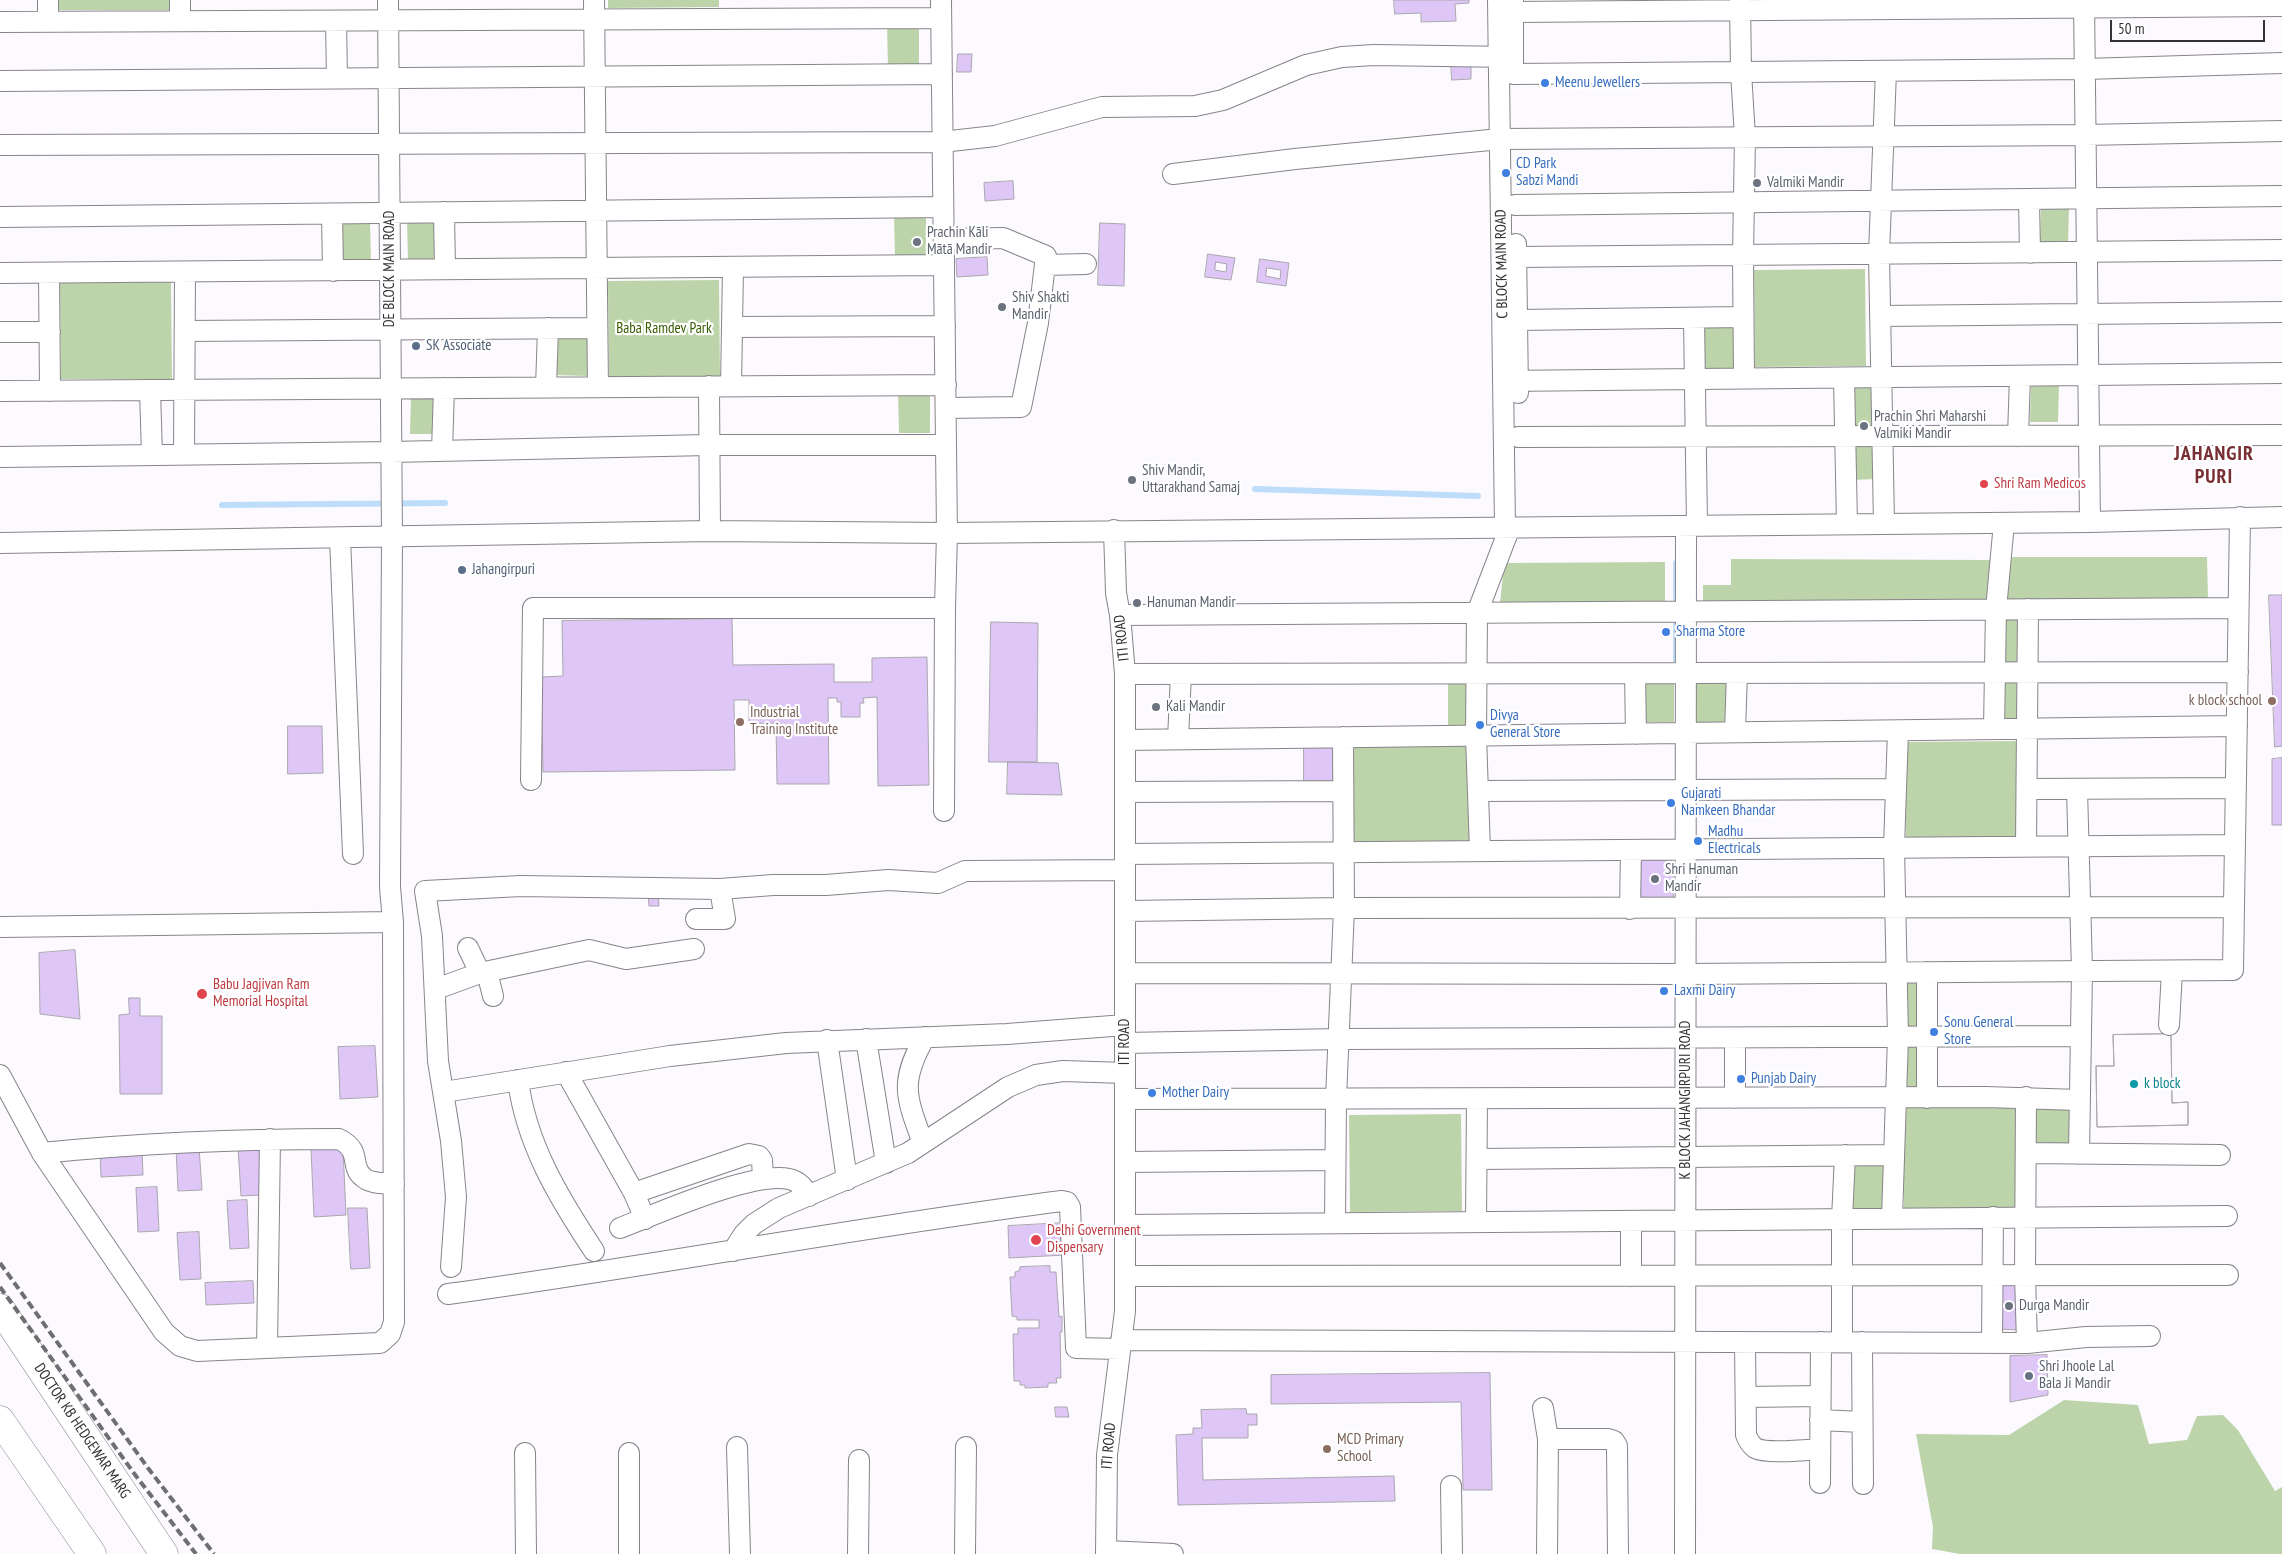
<!DOCTYPE html>
<html>
<head>
<meta charset="utf-8">
<style>
	body { margin:0 }
	#map { position:relative; width:2282px; height:1554px; overflow:hidden; background:#fcfaff; font-family:"PT Sans Narrow",sans-serif }
	canvas { display:block }
	.scale { position:absolute; left:2110px; top:20px; width:155px; height:22px; box-sizing:border-box; border:2px solid #323133; border-top:0; padding-left:6px; font-size:15px; line-height:18px; white-space:nowrap; color:#323133; -webkit-text-stroke:4px #fff; paint-order:stroke }
</style>
</head>
<body>
<div id="map">
<canvas width="2282" height="1554"></canvas>
<div class="scale">50 m</div>
</div>
<script>
const context = document.querySelector('canvas').getContext('2d');
context.lineJoin = 'round';
function fillPath(path, color) {
  context.fillStyle = color;
  context.fill(path, 'evenodd');
}
function trace(path, color, width, dash) {
  context.strokeStyle = color;
  context.lineWidth = width;
  context.lineCap = dash ? 'butt' : 'round';
  context.setLineDash(dash || []);
  context.stroke(path);
}
function write(font, color, halo, rows, align = 'center') {
  context.font = font + ' "PT Sans Narrow",sans-serif';
  context.lineWidth = 4.5;
  context.setLineDash([]);
  context.textBaseline = 'middle';
  context.strokeStyle = halo;
  context.fillStyle = color;
  for (const [text, x, y, turn = 0] of rows) {
    context.save();
    context.translate(x, y);
    context.rotate((+turn || 0) * Math.PI / 180);
    context.textAlign = isNaN(turn) ? turn : align;
    if (halo) context.strokeText(text, 0, 0);
    context.fillText(text, 0, 0);
    context.restore();
  }
}
fillPath(new Path2D(`
	M 59,0 L 170,0 L 170,10 L 59,10 Z
	M 608,0 L 719,0 L 719,7 L 608,8 Z
	M 887,24 L 919,24 L 919,68 L 888,68 Z
	M 2041,206 L 2069,207 L 2068,244 L 2040,243 Z
	M 894,215 L 926,215 L 926,258 L 895,259 Z
	M 407,219 L 440,219 L 441,260 L 408,261 Z
	M 370,220 L 371,262 L 338,263 L 337,221 Z
	M 1865,269 L 1866,366 L 1755,367 L 1754,270 Z
	M 719,280 L 720,377 L 609,377 L 608,281 Z
	M 171,282 L 172,379 L 61,379 L 60,283 Z
	M 1702,323 L 1737,323 L 1737,372 L 1702,372 Z
	M 555,336 L 588,336 L 587,376 L 555,375 Z
	M 1850,383 L 1875,383 L 1875,432 L 1850,432 Z
	M 2031,385 L 2059,386 L 2058,422 L 2030,422 Z
	M 898,389 L 930,389 L 930,433 L 899,433 Z
	M 411,396 L 436,396 L 435,434 L 410,434 Z
	M 1877,442 L 1877,479 L 1852,480 L 1851,443 Z
	M 2012,557 L 2207,557 L 2208,599 L 2004,600 Z
	M 1731,559 L 1993,560 L 1993,603 L 1703,602 L 1703,585 L 1731,585 Z
	M 1665,562 L 1665,602 L 1500,604 L 1504,563 Z
	M 1999,616 L 2027,617 L 2026,666 L 1999,666 Z
	M 1998,676 L 2025,676 L 2025,725 L 1998,725 Z
	M 1448,679 L 1473,679 L 1473,731 L 1448,730 Z
	M 1641,680 L 1674,680 L 1674,722 L 1642,722 Z
	M 1696,682 L 1728,682 L 1729,724 L 1696,724 Z
	M 2016,741 L 2017,838 L 1906,839 L 1904,742 Z
	M 1470,745 L 1471,842 L 1351,843 L 1350,747 Z
	M 1899,977 L 1923,977 L 1924,1029 L 1900,1029 Z
	M 1899,1045 L 1923,1045 L 1924,1094 L 1900,1094 Z
	M 2027,1104 L 2071,1104 L 2070,1147 L 2027,1146 Z
	M 2020,1106 L 2021,1208 L 1904,1209 L 1903,1107 Z
	M 1461,1114 L 1462,1211 L 1350,1212 L 1349,1115 Z
	M 1849,1163 L 1883,1163 L 1884,1209 L 1849,1209 Z
	M 2064,1400 L 2138,1405 L 2149,1444 L 2187,1440 L 2197,1416 L 2223,1415 L 2238,1430 L 2275,1491 L 2282,1487 L 2282,1554 L 1960,1554 L 1932,1549 L 1933,1527 L 1916,1434 L 2009,1435 Z`), '#bdd4aa');
trace(new Path2D(`
	M 1255,489 L 1478,496
	M 222,505 L 445,503
	M 1676,563 L 1676,660`), '#beddfb', 6);
const building = new Path2D(`
	M 1394,0 L 1469,0 L 1469,3 L 1455,4 L 1456,21 L 1421,22 L 1421,13 L 1395,14 Z
	M 958,54 L 972,54 L 971,72 L 957,72 Z
	M 1451,62 L 1471,62 L 1471,79 L 1452,80 Z
	M 1013,181 L 1014,199 L 985,201 L 984,183 Z
	M 1100,223 L 1125,224 L 1124,286 L 1098,285 Z
	M 1208,254 L 1235,258 L 1231,280 L 1205,277 ZM 1216,262 L 1227,264 L 1226,272 L 1215,270 Z
	M 987,257 L 988,275 L 957,277 L 956,259 Z
	M 1260,259 L 1289,263 L 1286,286 L 1257,282 ZM 1267,268 L 1281,270 L 1280,279 L 1266,276 Z
	M 1004,303 L 1007,310 L 999,310 L 999,304 Z
	M 2269,595 L 2282,595 L 2282,746 L 2275,747 Z
	M 732,619 L 733,665 L 834,664 L 834,682 L 872,682 L 872,658 L 927,657 L 929,785 L 878,786 L 877,697 L 863,698 L 864,703 L 860,703 L 860,717 L 841,717 L 841,702 L 837,702 L 837,698 L 828,698 L 829,784 L 777,784 L 776,723 L 749,724 L 749,700 L 734,700 L 735,770 L 543,772 L 541,677 L 563,676 L 562,621 Z
	M 991,622 L 1038,623 L 1037,762 L 989,762 Z
	M 288,726 L 322,726 L 323,773 L 288,774 Z
	M 1304,742 L 1338,742 L 1338,788 L 1304,788 Z
	M 2282,758 L 2282,825 L 2272,825 L 2272,759 Z
	M 1008,762 L 1058,763 L 1062,795 L 1007,794 Z
	M 1636,857 L 1674,857 L 1673,902 L 1635,902 Z
	M 658,890 L 659,906 L 649,906 L 648,891 Z
	M 75,950 L 80,1019 L 40,1014 L 39,953 Z
	M 129,998 L 140,998 L 140,1016 L 162,1016 L 162,1094 L 120,1094 L 119,1015 L 129,1014 Z
	M 2171,1034 L 2172,1103 L 2188,1102 L 2188,1125 L 2097,1127 L 2096,1066 L 2114,1066 L 2113,1035 Z
	M 2171,1034 L 2172,1103 L 2188,1102 L 2188,1125 L 2097,1127 L 2096,1066 L 2114,1066 L 2113,1035 Z
	M 375,1046 L 378,1097 L 340,1099 L 338,1047 Z
	M 260,1146 L 262,1195 L 241,1196 L 238,1147 Z
	M 199,1147 L 202,1190 L 178,1191 L 176,1148 Z
	M 343,1148 L 346,1215 L 314,1217 L 311,1149 Z
	M 142,1149 L 143,1175 L 101,1177 L 100,1151 Z
	M 157,1187 L 159,1231 L 138,1232 L 136,1188 Z
	M 247,1200 L 249,1248 L 230,1249 L 227,1201 Z
	M 348,1208 L 367,1208 L 370,1268 L 351,1269 Z
	M 1064,1223 L 1065,1255 L 1009,1258 L 1008,1226 Z
	M 199,1232 L 201,1279 L 180,1280 L 177,1233 Z
	M 1050,1266 L 1050,1272 L 1056,1272 L 1059,1317 L 1062,1316 L 1062,1332 L 1060,1332 L 1061,1378 L 1056,1378 L 1057,1383 L 1048,1383 L 1048,1387 L 1025,1388 L 1025,1385 L 1020,1385 L 1020,1381 L 1014,1381 L 1013,1334 L 1018,1334 L 1018,1328 L 1039,1328 L 1039,1320 L 1017,1320 L 1017,1317 L 1012,1316 L 1010,1277 L 1015,1277 L 1015,1272 L 1019,1271 L 1020,1267 Z
	M 253,1281 L 254,1303 L 206,1305 L 205,1283 Z
	M 1996,1282 L 2023,1282 L 2023,1330 L 1996,1329 Z
	M 2047,1355 L 2048,1395 L 2010,1402 L 2010,1356 Z
	M 1490,1373 L 1492,1490 L 1463,1490 L 1461,1402 L 1271,1404 L 1271,1375 Z
	M 1055,1407 L 1067,1407 L 1069,1417 L 1056,1417 Z
	M 1246,1409 L 1247,1414 L 1257,1414 L 1257,1425 L 1248,1425 L 1248,1438 L 1202,1438 L 1203,1480 L 1394,1476 L 1395,1501 L 1178,1505 L 1176,1435 L 1193,1434 L 1193,1428 L 1202,1428 L 1201,1410 Z`);
fillPath(building, '#dec6f7');
trace(building, '#aaa7ad', 1);
const minor = new Path2D(`
	M 48,0 L 48,22
	M 180,0 L 180,21
	M 594,0 L 598,387
	M 941,0 L 947,533 L 945,608 L 944,811
	M 1498,0 L 1505,527
	M 1513,0 L 1513,65
	M 1740,0 L 1741,72 L 1745,137 L 1743,255 L 1744,378
	M 2084,0 L 2090,522
	M 1513,12 L 2282,6
	M 336,21 L 337,78
	M 0,22 L 941,18
	M 1513,74 L 2085,69 L 2282,63
	M 0,81 L 942,74
	M 0,145 L 942,142 L 995,136 L 1102,107 L 1195,106 L 1223,100 L 1306,65 L 1342,57 L 1374,55 L 1513,57
	M 1173,174 L 1295,159 L 1500,139 L 2085,135 L 2282,131
	M 2029,199 L 2030,253
	M 1515,205 L 2282,196
	M 444,212 L 445,269
	M 332,214 L 333,271
	M 0,217 L 943,207
	M 944,239 L 1003,238 L 1046,256 L 1038,323 L 1021,407 L 946,408
	M 1516,244 L 1518,393
	M 1516,257 L 2282,250
	M 1045,265 L 1086,264
	M 0,273 L 944,265
	M 49,273 L 50,391
	M 1880,316 L 2282,312
	M 1694,318 L 1697,526
	M 1517,320 L 1743,317
	M 732,327 L 945,326
	M 185,331 L 597,328
	M 0,332 L 50,332
	M 1844,378 L 1847,524
	M 1503,381 L 2282,373
	M 709,386 L 710,531
	M 731,386 L 733,267
	M 546,387 L 548,328
	M 150,390 L 152,455
	M 0,391 L 946,385
	M 2018,436 L 2020,376
	M 1518,437 L 2282,435
	M 442,451 L 444,388
	M 184,454 L 185,272
	M 0,457 L 391,452 L 708,445 L 946,445
	M 1884,524 L 1879,254 L 1886,71
	M 340,538 L 353,854
	M 0,543 L 710,531 L 947,533 L 2090,522 L 2282,517
	M 1120,615 L 2238,608
	M 1635,673 L 1636,734
	M 1125,674 L 2238,672
	M 1994,729 L 1996,609 L 2004,523
	M 1735,732 L 1737,673
	M 1178,739 L 1181,674
	M 1125,740 L 2237,726
	M 531,780 L 533,608 L 945,608
	M 2027,789 L 2236,788
	M 2077,789 L 2082,971 L 2079,1154
	M 1478,791 L 1896,789
	M 1125,792 L 1343,791
	M 2026,846 L 2028,609
	M 1480,851 L 1476,736 L 1477,613 L 1510,527
	M 1125,854 L 2235,845
	M 1630,909 L 1631,850
	M 1125,911 L 1344,908 L 2234,907
	M 696,919 L 725,919 L 720,889
	M 0,927 L 393,922
	M 468,948 L 480,973
	M 487,972 L 493,996
	M 1927,972 L 1927,1098
	M 1125,973 L 1686,974 L 2233,970 L 2240,517
	M 436,989 L 480,973 L 589,950 L 626,959 L 694,949
	M 2169,1025 L 2172,971
	M 866,1039 L 886,1163
	M 1735,1039 L 1735,1098
	M 827,1040 L 847,1180
	M 1125,1043 L 1340,1039 L 2080,1036
	M 566,1072 L 634,1193 L 645,1219
	M 0,1075 L 42,1153 L 164,1332 L 180,1346 L 197,1351 L 380,1343 L 390,1334 L 394,1322 L 393,922 L 390,887 L 392,538 L 388,0
	M 518,1080 C 526,1144 559,1198 594,1251
	M 444,1092 L 670,1056 L 786,1043 L 1007,1034 L 1125,1025
	M 2026,1097 L 2025,1275 L 2027,1343
	M 1125,1099 L 1986,1097 L 2079,1100
	M 923,1143 C 906,1097 899,1082 925,1037
	M 42,1153 C 141,1143 239,1139 339,1139 C 363,1151 349,1166 363,1177 C 370,1184 385,1183 394,1184
	M 2026,1153 L 2220,1155
	M 1477,1159 L 1894,1155
	M 1125,1162 L 1335,1160
	M 634,1193 L 749,1154 L 759,1156 L 762,1160 L 763,1179
	M 1892,1218 L 1898,1037 L 1894,847 L 1898,731
	M 1476,1222 L 1477,1099
	M 1335,1223 L 1336,1099 L 1344,908 L 1343,737
	M 1125,1225 L 2227,1216
	M 620,1228 C 657,1214 752,1171 789,1179 C 799,1181 804,1188 809,1196
	M 733,1251 L 744,1234 L 754,1224 L 779,1208 L 908,1153 L 1008,1087 L 1036,1075 L 1063,1071 L 1125,1073
	M 451,1267 L 456,1197 L 451,1141 L 438,1061 L 432,936 L 425,891 L 521,886 L 720,889 L 773,885 L 826,885 L 888,880 L 938,883 L 965,871 L 1125,870
	M 1125,1276 L 2228,1275
	M 1631,1276 L 1631,1221
	M 448,1294 C 653,1266 857,1227 1062,1201 L 1067,1202 L 1070,1207 L 1076,1348 L 1120,1349
	M 1121,1340 L 2027,1343 L 2086,1337 L 2150,1336
	M 1745,1342 L 1746,1435 C 1748,1440 1750,1444 1755,1448 C 1766,1454 1806,1450 1820,1449
	M 1842,1342 L 1842,1219 L 1845,1155
	M 1862,1342 L 1863,1484
	M 1992,1343 L 1993,1217
	M 267,1348 L 270,1139
	M 1746,1397 L 1820,1396
	M 1543,1408 L 1548,1439 L 1547,1554
	M 1820,1420 L 1862,1422
	M 1548,1439 L 1608,1439 L 1614,1441 L 1617,1446 L 1618,1554
	M 737,1447 L 740,1554
	M 525,1453 L 526,1554
	M 1820,1483 L 1821,1342
	M 1451,1486 L 1452,1554
	M 1106,1551 L 1173,1554
	M 629,1554 L 629,1453
	M 858,1554 L 859,1460
	M 965,1554 L 966,1447
	M 1106,1554 L 1107,1455 L 1125,1311 L 1125,674 L 1120,615 L 1116,593 L 1114,530
	M 1685,1554 L 1686,526`);
const highway = new Path2D(`
	M 0,1308 L 164,1554
	M 0,1420 L 92,1554`);
trace(minor, '#87848a', 22);
trace(highway, '#87848a', 29);
trace(minor, '#fff', 20);
trace(highway, '#fff', 28);
trace(new Path2D(`
	M 0,1263 L 148,1468 L 214,1554
	M 0,1287 L 136,1476 L 196,1554`), '#6f6e70', 4, [8, 4]);
for (const [x, y, r, color] of [
	[1545,83,5,"#3f7fe0"],
	[1506,173,5,"#3f7fe0"],
	[1757,183,5,"#6b7280"],
	[917,242,5,"#6b7280"],
	[1002,307,5,"#6b7280"],
	[416,346,5,"#5c6f8a"],
	[1864,426,5,"#6b7280"],
	[1132,480,5,"#6b7280"],
	[1984,484,5,"#e0444e"],
	[462,570,5,"#5c6f8a"],
	[1137,603,5,"#6b7280"],
	[1666,632,5,"#3f7fe0"],
	[2272,701,5,"#8d6e63"],
	[1156,707,5,"#6b7280"],
	[740,722,5,"#8d6e63"],
	[1480,725,5,"#3f7fe0"],
	[1671,803,5,"#3f7fe0"],
	[1698,841,5,"#3f7fe0"],
	[1655,879,5,"#6b7280"],
	[1664,991,5,"#3f7fe0"],
	[202,994,6,"#e0444e"],
	[1934,1032,5,"#3f7fe0"],
	[1741,1079,5,"#3f7fe0"],
	[2134,1084,5,"#0f9aa8"],
	[1152,1093,5,"#3f7fe0"],
	[1036,1240,6,"#e0444e"],
	[2009,1306,5,"#6b7280"],
	[2029,1376,5,"#6b7280"],
	[1327,1449,5,"#8d6e63"]
]) {
  const dot = new Path2D();
  dot.arc(x, y, r, 0, 2 * Math.PI);
  context.fillStyle = color;
  context.fill(dot);
  trace(dot, '#fff', 2);
}
write('15px', '#366cbe', '#fff', [
	["Meenu Jewellers",1555,83],
	["CD Park",1516,164],
	["Sabzi Mandi",1516,181],
	["Sharma Store",1676,632],
	["Divya",1490,716],
	["General Store",1490,733],
	["Gujarati",1681,794],
	["Namkeen Bhandar",1681,811],
	["Madhu",1708,832],
	["Electricals",1708,849],
	["Laxmi Dairy",1674,991],
	["Sonu General",1944,1023],
	["Store",1944,1040],
	["Punjab Dairy",1751,1079],
	["Mother Dairy",1162,1093]
], 'left');
write('15px', '#5b616d', '#fff', [
	["Valmiki Mandir",1767,183],
	["Prachin Kāli",927,233],
	["Mātā Mandir",927,250],
	["Shiv Shakti",1012,298],
	["Mandir",1012,315],
	["Prachin Shri Maharshi",1874,417],
	["Valmiki Mandir",1874,434],
	["Shiv Mandir,",1142,471],
	["Uttarakhand Samaj",1142,488],
	["Hanuman Mandir",1147,603],
	["Kali Mandir",1166,707],
	["Shri Hanuman",1665,870],
	["Mandir",1665,887],
	["Durga Mandir",2019,1306],
	["Shri Jhoole Lal",2039,1367],
	["Bala Ji Mandir",2039,1384]
], 'left');
write('15px', '#323133', '#fff', [
	["C BLOCK MAIN ROAD",1502,264,-91],
	["DE BLOCK MAIN ROAD",390,269,-90],
	["ITI ROAD",1122,638,-96],
	["ITI ROAD",1125,1042,-90],
	["K BLOCK JAHANGIRPURI ROAD",1686,1100,-90],
	["DOCTOR KB HEDGEWAR MARG",82,1431,56],
	["ITI ROAD",1109,1446,-85]
]);
write('15px', '#365c00', '#fff', [
	["Baba Ramdev Park",664,329]
]);
write('15px', '#4e5e75', '#fff', [
	["SK Associate",426,346],
	["Jahangirpuri",472,570]
], 'left');
write('15px', '#be3a42', '#fff', [
	["Shri Ram Medicos",1994,484],
	["Babu Jagjivan Ram",213,985],
	["Memorial Hospital",213,1002],
	["Delhi Government",1047,1231],
	["Dispensary",1047,1248]
], 'left');
write('15px', '#785e54', '#fff', [
	["k block school",2262,701,"right"],
	["Industrial",750,713],
	["Training Institute",750,730],
	["MCD Primary",1337,1440],
	["School",1337,1457]
], 'left');
write('15px', '#0d838f', '#fff', [
	["k block",2144,1084]
], 'left');
context.letterSpacing = '1px';
write('bold 20px', '#772f33', '#fff', [
	["JAHANGIR",2214,454],
	["PURI",2214,477]
]);
context.letterSpacing = '0px';
</script>
</body>
</html>
